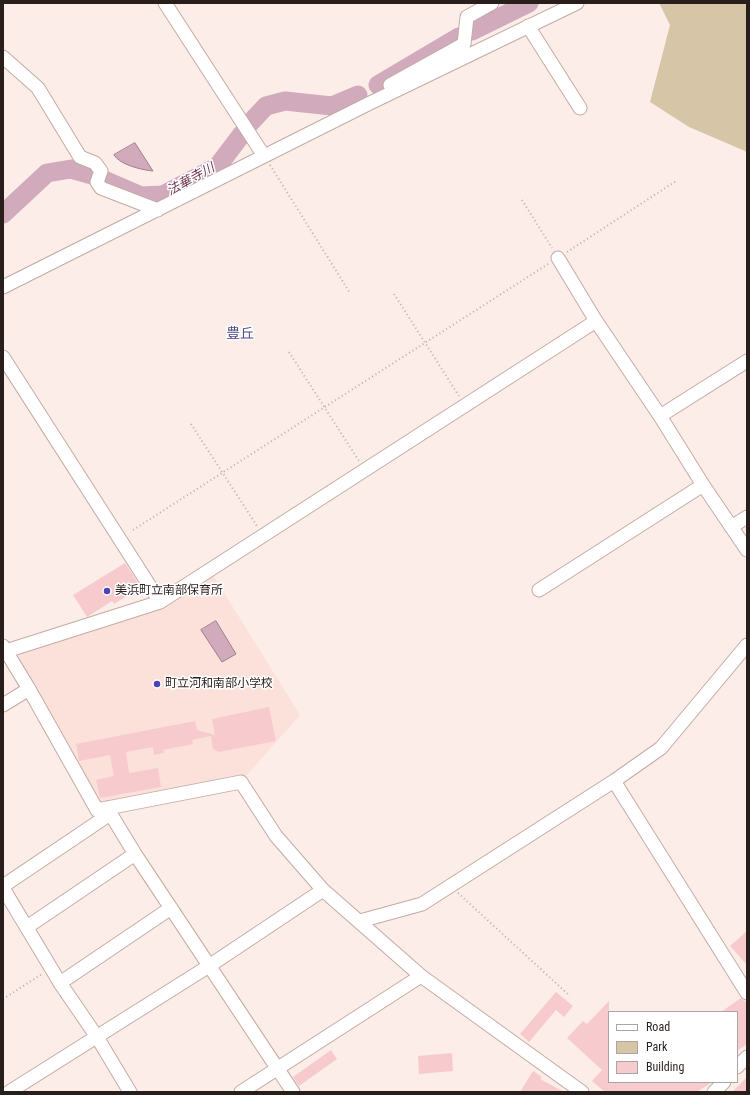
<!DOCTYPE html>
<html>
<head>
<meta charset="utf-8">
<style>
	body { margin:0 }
	#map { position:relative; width:750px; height:1095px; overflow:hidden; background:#fcede9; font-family:"Roboto Condensed",sans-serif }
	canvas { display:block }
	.frame { position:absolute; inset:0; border:4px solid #281f1c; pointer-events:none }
	.legend { position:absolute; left:608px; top:1011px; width:130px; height:72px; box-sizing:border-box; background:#fff; border:1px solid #a9a5a4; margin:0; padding:5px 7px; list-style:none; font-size:12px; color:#281f1c }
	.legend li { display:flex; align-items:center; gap:8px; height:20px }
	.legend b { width:20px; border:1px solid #a9a5a4 }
</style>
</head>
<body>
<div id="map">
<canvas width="750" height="1095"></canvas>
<div class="frame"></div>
<ul class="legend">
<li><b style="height:5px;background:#fff"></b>Road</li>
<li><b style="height:11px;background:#d7c5a8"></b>Park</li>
<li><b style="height:11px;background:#f7cace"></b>Building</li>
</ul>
</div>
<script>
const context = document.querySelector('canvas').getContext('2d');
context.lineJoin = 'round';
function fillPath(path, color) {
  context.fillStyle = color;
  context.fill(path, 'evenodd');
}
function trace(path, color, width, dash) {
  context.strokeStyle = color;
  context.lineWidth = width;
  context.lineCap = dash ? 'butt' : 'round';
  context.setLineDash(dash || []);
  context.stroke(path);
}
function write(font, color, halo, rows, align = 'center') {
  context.font = font + ' "Roboto Condensed","Noto Sans JP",sans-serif';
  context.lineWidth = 3;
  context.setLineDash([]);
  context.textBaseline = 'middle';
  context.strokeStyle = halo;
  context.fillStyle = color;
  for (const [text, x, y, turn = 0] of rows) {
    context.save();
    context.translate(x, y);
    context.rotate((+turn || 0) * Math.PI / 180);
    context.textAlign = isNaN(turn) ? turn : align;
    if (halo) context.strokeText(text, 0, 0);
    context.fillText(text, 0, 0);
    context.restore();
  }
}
fillPath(new Path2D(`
	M 213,575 L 300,715 L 247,775 L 99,803 L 17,653 Z`), '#fce1da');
fillPath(new Path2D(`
	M 659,3 L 747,3 L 747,153 L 745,151 L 689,127 L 650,102 L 670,25 Z`), '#d7c5a8');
const water = new Path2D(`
	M 135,143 L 153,171 C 142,170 120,165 114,155 Z
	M 216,621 L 236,654 L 222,662 L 201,630 Z`);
fillPath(water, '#d1aabc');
trace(water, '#9e808c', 1);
trace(new Path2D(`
	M 472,31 L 529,3
	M 378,85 L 459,37
	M 250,123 L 266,106 L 285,101 L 332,106 L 358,95
	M 104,180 L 141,196 L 163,195 L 217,167 L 242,134
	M 3,214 L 47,173 L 71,169 L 92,175`), '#d1aabc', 19);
fillPath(new Path2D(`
	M 125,563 L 141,587 L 114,604 L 112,601 L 87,617 L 73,595 Z
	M 269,707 L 276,741 L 219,752 L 213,749 L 211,736 L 192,740 L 193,744 L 163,750 L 164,753 L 154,755 L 153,747 L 126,752 L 129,773 L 158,768 L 161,787 L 100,798 L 96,780 L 114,776 L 110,755 L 79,761 L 76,744 L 195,721 L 197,730 L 215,735 L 212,719 Z
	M 747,931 L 747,965 L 730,946 Z
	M 556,992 L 573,1006 L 564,1017 L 556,1010 L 529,1042 L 520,1034 Z
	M 741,998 L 747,1003 L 747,1044 L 737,1051 L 737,1012 L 721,1012 Z
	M 609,1001 L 609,1082 L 712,1082 L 697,1092 L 605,1092 L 592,1081 L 602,1070 L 567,1038 L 583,1021 L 587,1024 Z
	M 331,1050 L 337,1059 L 299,1086 L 293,1077 Z
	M 452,1053 L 453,1071 L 419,1074 L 418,1056 Z
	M 533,1071 L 542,1077 L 540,1079 L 564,1092 L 520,1092 Z
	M 747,1077 L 747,1092 L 732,1092 Z`), '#f7cace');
const minor = new Path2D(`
	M 165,3 L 264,156
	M 528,26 L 580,108
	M 3,57 L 38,88 L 80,157 L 95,163 L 101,171 L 97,182 L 101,188 L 158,210
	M 390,85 L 464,44 L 467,17 L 492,3
	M 558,258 L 596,321 L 660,416 L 703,485 L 747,550
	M 3,287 L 368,104 L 577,3
	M 3,357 L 160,602
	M 660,416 L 747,361
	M 731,527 L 747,517
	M 539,590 L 703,485
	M 3,646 L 29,689 L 97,810 L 241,782 L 276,836 L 323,890 L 421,976 L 582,1092
	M 6,651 L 160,602 L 596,321
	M 3,705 L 29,689
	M 614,781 L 747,993
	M 107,808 L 135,854 L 293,1092
	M 3,886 L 110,814
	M 3,888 L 60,983 L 97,1037 L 130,1092
	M 360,921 L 422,904 L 614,781 L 661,748 L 747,645
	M 27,927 L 135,854
	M 60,983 L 171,908
	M 737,1067 L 747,1057
	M 9,1092 L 209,966 L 323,890
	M 241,1092 L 421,976
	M 714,1092 L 724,1082`);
trace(minor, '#c3aba4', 15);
trace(new Path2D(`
	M 270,165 L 350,293
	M 522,200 L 552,248
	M 567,252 L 676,181
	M 394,294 L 459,396
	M 289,352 L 359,461
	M 191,424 L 257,526
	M 133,530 L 548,264
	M 458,893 L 570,996
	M 3,999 L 42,974`), '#baada9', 2, [1, 3]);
trace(minor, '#fff', 13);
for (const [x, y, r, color] of [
	[107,591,4,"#4f41b8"],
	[157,684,4,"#4f41b8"]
]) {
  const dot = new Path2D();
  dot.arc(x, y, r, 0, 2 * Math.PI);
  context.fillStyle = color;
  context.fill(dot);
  trace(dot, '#fff', 1.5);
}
write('12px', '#281f1c', '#fff', [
	["美浜町立南部保育所",115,591],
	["町立河和南部小学校",165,684]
], 'left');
write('italic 13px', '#703c56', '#fff', [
	["法華寺川",191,180,-29]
]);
write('14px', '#4b4b88', '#fff', [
	["豊丘",240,334]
]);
</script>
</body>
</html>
